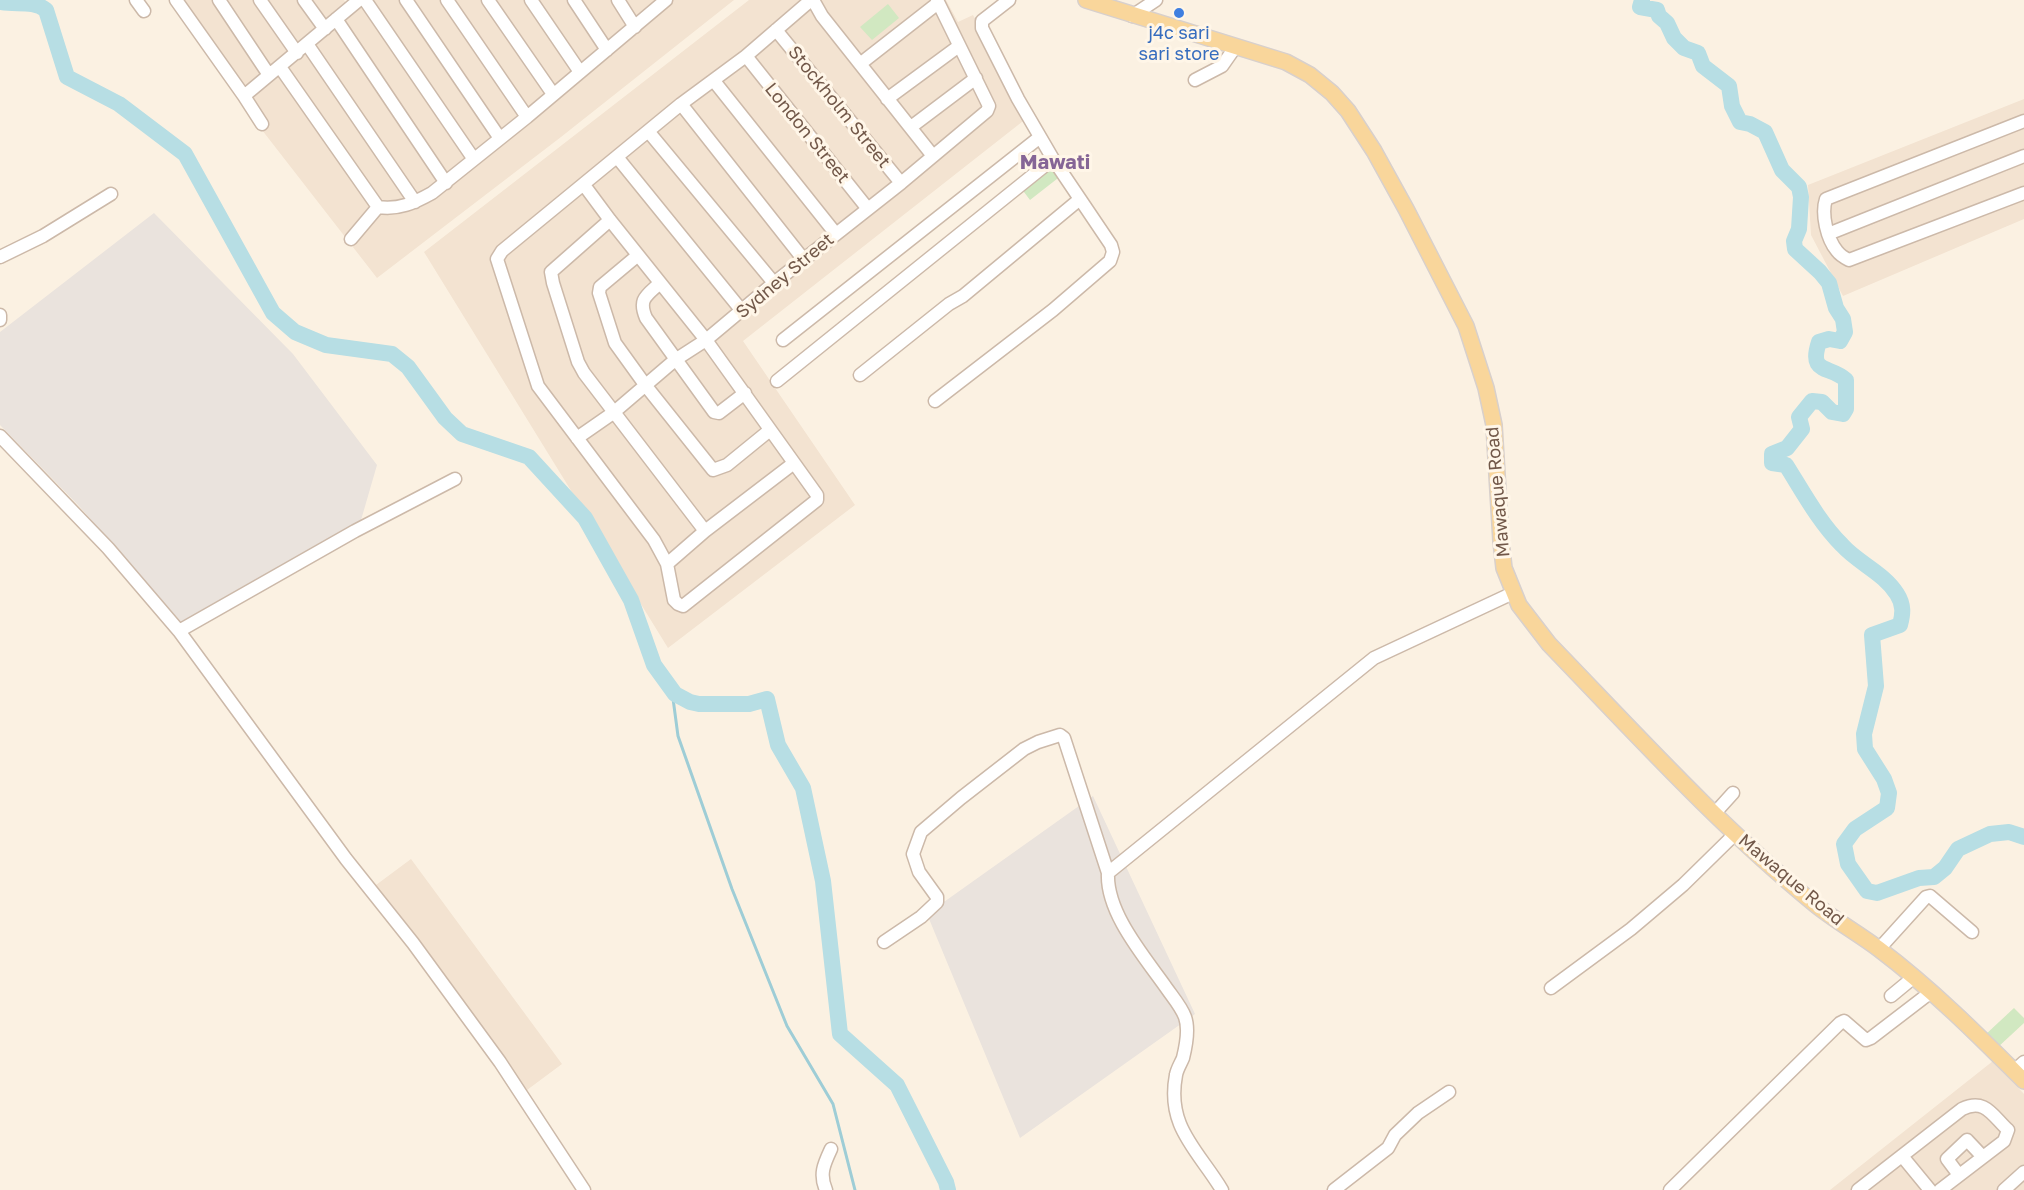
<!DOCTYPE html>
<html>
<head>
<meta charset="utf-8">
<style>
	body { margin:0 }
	canvas { display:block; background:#fbf1e2 }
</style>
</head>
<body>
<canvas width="2024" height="1190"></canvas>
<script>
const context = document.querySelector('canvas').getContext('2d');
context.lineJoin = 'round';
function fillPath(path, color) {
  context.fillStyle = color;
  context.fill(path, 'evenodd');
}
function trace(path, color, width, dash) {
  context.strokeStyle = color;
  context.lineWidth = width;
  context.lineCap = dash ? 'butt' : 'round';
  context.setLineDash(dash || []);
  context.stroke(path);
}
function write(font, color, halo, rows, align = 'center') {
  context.font = font + ' "Golos Text",sans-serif';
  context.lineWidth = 6;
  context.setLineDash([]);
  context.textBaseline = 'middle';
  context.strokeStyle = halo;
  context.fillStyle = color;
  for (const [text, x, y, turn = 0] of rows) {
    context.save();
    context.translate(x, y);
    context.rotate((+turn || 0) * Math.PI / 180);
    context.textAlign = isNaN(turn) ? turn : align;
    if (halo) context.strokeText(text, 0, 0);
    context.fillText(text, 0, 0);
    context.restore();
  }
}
fillPath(new Path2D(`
	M 178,0 L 217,0 L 266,72 L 244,91 Z
	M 220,0 L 259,0 L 297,54 L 272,73 Z
	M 264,0 L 303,0 L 324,31 L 298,51 Z
	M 307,0 L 344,0 L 349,8 L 327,29 Z
	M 368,0 L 734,0 L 561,137 L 377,278 L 241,103 L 311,49 Z
	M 749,0 L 946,0 L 958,22 L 973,15 L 1027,118 L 743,341 L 855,505 L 668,648 L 424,252 Z
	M 2024,99 L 2024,219 L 1843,296 L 1811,235 L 1808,185 Z
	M 411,859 L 562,1064 L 527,1090 L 376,885 Z
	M 1993,1061 L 2024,1094 L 2024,1190 L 1830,1190 Z`), '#f3e3d1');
fillPath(new Path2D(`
	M 154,213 L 293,354 L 377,465 L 359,527 L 183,624 L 79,506 L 0,425 L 0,332 Z
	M 1093,796 L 1195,1014 L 1020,1138 L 927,914 Z`), '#eae3dd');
fillPath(new Path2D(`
	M 888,4 L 899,18 L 872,40 L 860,27 Z
	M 1052,163 L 1062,175 L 1030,200 L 1021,188 Z
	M 2014,1008 L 2024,1018 L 2024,1023 L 1997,1048 L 1985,1035 Z`), '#d1e8c1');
trace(new Path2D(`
	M 672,691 L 678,736 L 732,889 L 787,1026 L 833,1104 L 855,1190`), '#9ecdd6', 3);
trace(new Path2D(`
	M 1642,0 L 1640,7 L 1657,10 L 1659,16 L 1667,23 L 1674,38 L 1684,48 L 1698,53 L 1703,66 L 1729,86 L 1732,106 L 1740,122 L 1750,124 L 1765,132 L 1782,170 L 1799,187 L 1801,197 L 1799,229 L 1794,241 L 1795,249 L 1820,272 L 1829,283 L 1836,308 L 1843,319 L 1845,332 L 1840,341 L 1829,339 L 1819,342 C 1808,375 1830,365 1846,380 L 1846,409 L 1843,414 L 1832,412 L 1822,402 L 1812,401 L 1799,417 L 1802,429 L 1787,448 L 1772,454 L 1772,463 L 1786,465 C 1803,492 1819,522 1842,545 C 1858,563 1884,573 1897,594 C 1904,605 1903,614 1900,625 L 1872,635 L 1876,686 L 1864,734 L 1865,749 L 1884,779 L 1889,793 L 1887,808 L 1855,829 L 1844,844 L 1848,864 L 1867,891 L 1877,893 L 1919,878 L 1934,877 L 1945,868 L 1958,849 L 1990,834 L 2009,832 L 2024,837
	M 0,2 C 17,5 33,0 46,10 L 67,77 L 119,104 L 185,154 L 273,313 L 295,332 L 326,345 L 392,354 L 408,367 L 445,418 L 462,434 L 529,457 L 585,518 L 631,600 L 654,665 L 675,694 L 690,702 L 699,704 L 749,704 L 767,699 L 778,745 L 803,788 L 823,881 L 840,1034 L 897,1085 L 946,1182 L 948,1190`), '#b7dee4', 16);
const minor = new Path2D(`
	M 136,0 L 144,11
	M 176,0 L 244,96
	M 219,0 L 269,75
	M 260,0 L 297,53
	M 304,0 L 325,29
	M 365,0 L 473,158
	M 406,0 L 499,137
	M 447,0 L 527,117
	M 488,0 L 553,94
	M 531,0 L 580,72
	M 574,0 L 607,50
	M 618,0 L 635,27
	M 813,0 L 822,16 L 933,156
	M 1132,16 L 1156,0
	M 336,19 L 446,183
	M 776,30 L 901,183
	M 307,44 L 415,202
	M 746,56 L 868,209
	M 860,64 L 938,3
	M 280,67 L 378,207 C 399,210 414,203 432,193 L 527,117 L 666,0
	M 1195,80 L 1222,66 L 1236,46
	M 714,81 L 836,234
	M 887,99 L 959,46
	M 681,104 L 804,260
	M 2024,121 L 1826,199 C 1821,214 1827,239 1837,251 C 1840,255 1845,258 1849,260 L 2024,193
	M 262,124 L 244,96 L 359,0
	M 911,127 L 976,78
	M 648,131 L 774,283
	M 617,157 L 742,311
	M 584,185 L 610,220 L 706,340 L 817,495 L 817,500 L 683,606 L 678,604 L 674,600 L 667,564 L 654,540 L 538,386 L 497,259 L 502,251 L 681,104 L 746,56 L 811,0
	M 610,220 L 551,272 L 553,283 L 578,362 L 584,373 L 705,531
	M 1828,234 L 2024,156
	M 351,239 L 378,207
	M 637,256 L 600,287 L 599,293 L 615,343 L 646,386 L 713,470 L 727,465 L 770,430
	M 0,257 L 43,236 L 111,194
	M 660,283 C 646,296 638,299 646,318 L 714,412 L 719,413 L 745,393
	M 0,315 L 0,320
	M 783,340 L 1040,137
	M 860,375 L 949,304 L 963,296 L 1080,199
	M 777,381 L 1053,159 L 1018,99 L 982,28 L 982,21 L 1009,0
	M 935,401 L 1053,310 L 1110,261 L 1113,252 L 1111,245 L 1053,159
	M 0,436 L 108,548 L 179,631 L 346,859 L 413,943 L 500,1062 L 584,1190
	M 577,438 L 613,413 L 675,360 L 706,340 L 774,283 L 901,183 L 987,111 L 989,106 L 937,0
	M 667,564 L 705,531 L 794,463
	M 179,631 L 355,531 L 455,479
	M 1714,814 L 1733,793
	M 1108,873 L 1374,658 L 1513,593
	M 884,942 L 921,917 L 937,902 L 937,897 L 919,872 L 913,854 L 921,832 L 961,798 L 1024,749 L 1038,742 L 1060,735 L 1064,738 L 1108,873 C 1106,912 1143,955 1165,986 C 1171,995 1181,1006 1185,1017 C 1189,1028 1186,1046 1183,1058 C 1181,1063 1177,1069 1176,1075 C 1166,1127 1198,1150 1222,1190
	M 1879,949 L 1926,897 L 1930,896 L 1972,932
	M 1551,988 L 1631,929 L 1683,885 L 1735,834
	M 1891,996 L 1914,977
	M 2014,1071 L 2024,1062
	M 1902,1156 L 1930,1190
	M 1959,1175 L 1947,1159 L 1967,1140 L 1983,1157
	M 826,1190 C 819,1174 824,1164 831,1149
	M 1334,1190 L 1388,1148 L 1395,1135 L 1418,1113 L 1449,1092
	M 1670,1190 L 1840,1023 L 1844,1021 L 1866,1040 L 1871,1038 L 1931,992
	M 1858,1190 L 1962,1109 C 1985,1098 1992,1115 2008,1130 L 2004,1141 L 1940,1190
	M 2004,1190 L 2024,1172`);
const major = new Path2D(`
	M 1086,0 L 1286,62 L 1310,75 L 1332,93 L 1348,111 L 1374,151 L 1406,209 L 1466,326 L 1486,388 L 1494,425 L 1501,541 L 1504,568 L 1519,605 L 1549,644 C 1636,734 1718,825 1816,905 C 1836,921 1859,934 1879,949 C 1932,989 1978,1035 2024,1081`);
trace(minor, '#ccb9a9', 15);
trace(major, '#d8d0cc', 18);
trace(minor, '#fff', 12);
trace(major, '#f9d69b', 15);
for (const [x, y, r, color] of [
	[1179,13,6,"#3f7fe0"]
]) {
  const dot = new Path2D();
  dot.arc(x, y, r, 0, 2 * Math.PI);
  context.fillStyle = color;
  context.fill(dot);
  trace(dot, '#fff6e8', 2);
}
write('18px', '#366cbe', '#fff6e8', [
	["j4c sari",1179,33],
	["sari store",1179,54]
]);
write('18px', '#725849', '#fff6e8', [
	["Stockholm Street",839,107,51],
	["London Street",807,133,51],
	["Sydney Street",785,276,-40],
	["Mawaque Road",1498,492,-95],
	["Mawaque Road",1791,880,40]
]);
write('bold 20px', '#856596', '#fff6e8', [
	["Mawati",1055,163]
]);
</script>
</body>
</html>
